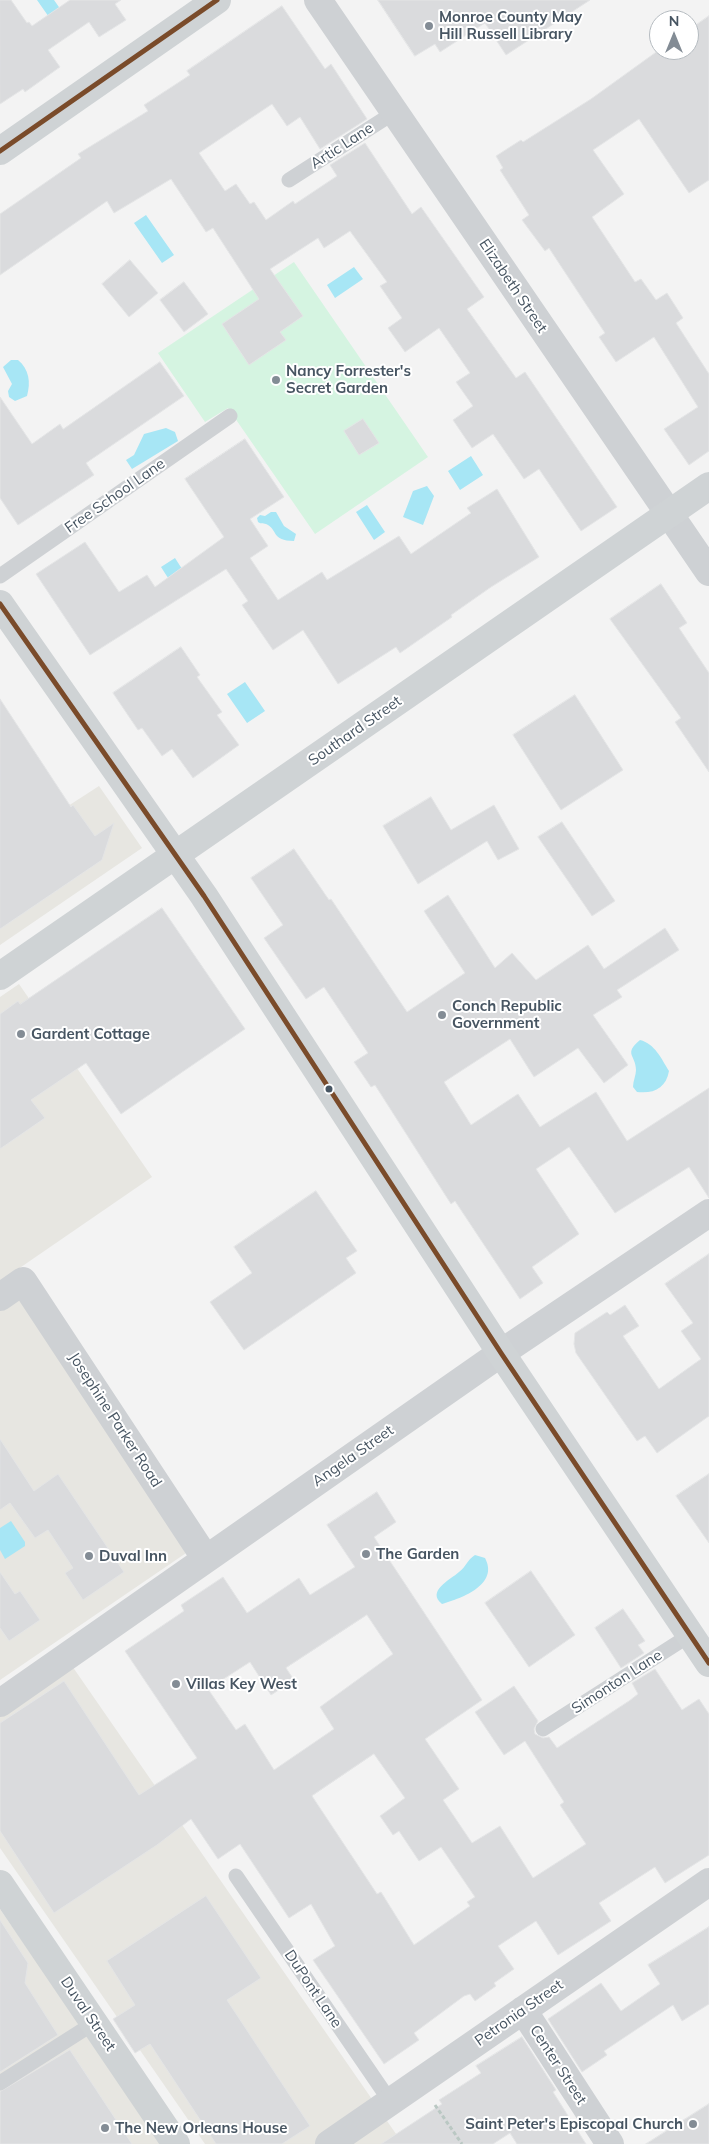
<!DOCTYPE html>
<html>
<head>
<meta charset="utf-8">
<style>
	body { margin:0 }
	#map { position:relative; width:709px; height:2144px; overflow:hidden; background:#f3f3f3; font-family:Mulish,sans-serif }
	canvas { display:block }
	.north { position:absolute; left:649px; top:10px; width:50px; height:50px; box-sizing:border-box; background:#fff; border:1px solid #b5bbc0; border-radius:50%; rotate:0deg; font-size:14px; font-weight:700; line-height:20px; text-align:center; color:#475562 }
	.north::after { content:''; display:block; margin:auto; width:18px; height:22px; background:#838c95; clip-path:polygon(50% 0,100% 100%,50% 72%,0 100%) }
</style>
</head>
<body>
<div id="map">
<canvas width="709" height="2144"></canvas>
<div class="north">N</div>
</div>
<script>
const context = document.querySelector('canvas').getContext('2d');
context.lineJoin = 'round';
function fillPath(path, color) {
  context.fillStyle = color;
  context.fill(path, 'evenodd');
}
function trace(path, color, width, dash) {
  context.strokeStyle = color;
  context.lineWidth = width;
  context.lineCap = dash ? 'butt' : 'round';
  context.setLineDash(dash || []);
  context.stroke(path);
}
function write(font, color, halo, rows, align = 'center') {
  context.font = font + ' Mulish,sans-serif';
  context.lineWidth = 4;
  context.setLineDash([]);
  context.textBaseline = 'middle';
  context.strokeStyle = halo;
  context.fillStyle = color;
  for (const [text, x, y, turn = 0] of rows) {
    context.save();
    context.translate(x, y);
    context.rotate((+turn || 0) * Math.PI / 180);
    context.textAlign = isNaN(turn) ? turn : align;
    if (halo) context.strokeText(text, 0, 0);
    context.fillText(text, 0, 0);
    context.restore();
  }
}
fillPath(new Path2D(`
	M 99,786 L 142,848 L 0,945 L 0,850 Z
	M 19,984 L 152,1177 L 8,1276 L 192,1549 L 0,1680 L 0,997 Z
	M 70,1663 L 403,2144 L 205,2144 L 0,1848 L 0,1711 Z
	M 0,1909 L 163,2144 L 0,2144 Z`), '#e7e6e1');
fillPath(new Path2D(`
	M 294,262 L 428,457 L 315,534 L 228,408 L 205,422 L 158,353 Z`), '#d5f4e1');
fillPath(new Path2D(`
	M 37,0 L 54,0 L 61,10 L 51,20 Z
	M 146,215 L 174,255 L 162,263 L 134,223 Z
	M 354,267 L 363,279 L 335,298 L 327,285 Z
	M 11,360 L 18,360 C 29,369 31,382 27,396 L 15,401 L 9,397 L 8,391 L 12,384 L 3,367 Z
	M 166,428 L 175,432 L 178,441 L 132,469 L 126,460 L 134,455 L 144,434 Z
	M 471,456 L 483,475 L 460,490 L 448,471 Z
	M 427,486 L 434,496 L 423,525 L 403,517 L 413,491 Z
	M 367,505 L 385,532 L 374,540 L 356,512 Z
	M 271,512 L 276,512 L 284,526 L 296,534 L 294,541 C 271,541 278,529 266,524 C 263,523 260,524 258,522 L 257,518 L 260,515 L 265,516 Z
	M 175,558 L 193,586 L 179,595 L 161,567 Z
	M 245,682 L 265,711 L 247,723 L 227,694 Z
	M 640,1040 C 655,1044 661,1058 669,1071 C 666,1088 654,1094 637,1092 L 633,1087 C 633,1081 636,1075 636,1070 C 636,1055 623,1054 640,1040 Z
	M 11,1521 L 25,1542 L 25,1546 L 5,1559 L 0,1550 L 0,1528 Z
	M 475,1555 L 485,1558 C 499,1584 463,1598 442,1604 C 426,1591 450,1580 459,1572 C 466,1567 467,1560 475,1555 Z`), '#a7e6f5');
const building = new Path2D(`
	M 0,0 L 11,0 L 27,23 L 29,22 L 32,26 L 70,0 L 121,0 L 115,4 L 126,20 L 99,37 L 89,22 L 48,50 L 60,67 L 25,92 L 23,89 L 0,104 Z
	M 378,0 L 590,0 L 506,55 L 485,23 L 440,52 L 435,44 L 415,56 Z
	M 282,6 L 325,69 L 331,64 L 367,119 L 320,149 L 300,117 L 287,126 L 272,104 L 199,153 L 225,191 L 236,184 L 250,204 L 254,202 L 266,220 L 293,201 L 295,204 L 337,176 L 330,165 L 365,143 L 412,214 L 421,207 L 484,297 L 467,309 L 516,378 L 525,372 L 617,507 L 581,531 L 539,469 L 524,479 L 493,434 L 472,448 L 453,420 L 473,406 L 456,382 L 470,373 L 439,328 L 405,352 L 388,328 L 402,318 L 380,286 L 387,282 L 350,231 L 324,248 L 318,238 L 270,269 L 303,316 L 280,332 L 286,340 L 249,365 L 222,324 L 259,299 L 213,228 L 206,232 L 171,179 L 114,213 L 107,201 L 0,275 L 0,214 L 81,158 L 78,154 L 148,111 L 144,105 L 190,75 L 187,71 Z
	M 709,16 L 709,180 L 689,193 L 639,119 L 593,150 L 624,194 L 592,217 L 635,282 L 641,279 L 656,300 L 667,293 L 683,318 L 676,323 L 709,374 L 709,451 L 689,465 L 664,429 L 698,407 L 654,337 L 616,362 L 599,337 L 605,333 L 549,248 L 545,251 L 522,220 L 529,215 L 500,170 L 503,168 L 496,156 L 521,140 L 523,142 L 591,99 L 659,50 L 689,50 L 689,30 Z
	M 130,260 L 158,293 L 129,317 L 102,284 Z
	M 184,282 L 208,314 L 184,332 L 160,300 Z
	M 160,362 L 184,396 L 86,463 L 94,475 L 18,525 L 0,498 L 0,397 L 32,444 L 60,424 L 63,429 Z
	M 363,419 L 379,443 L 359,455 L 344,431 Z
	M 245,439 L 284,497 L 250,519 L 268,546 L 250,558 L 278,600 L 322,572 L 327,580 L 399,536 L 411,554 L 471,513 L 467,508 L 497,489 L 539,557 L 491,587 L 451,615 L 452,617 L 400,653 L 396,647 L 338,684 L 303,630 L 273,650 L 242,605 L 248,601 L 226,569 L 90,655 L 36,574 L 85,542 L 119,592 L 147,575 L 155,587 L 224,537 L 185,479 Z
	M 661,584 L 687,623 L 679,628 L 709,673 L 709,772 L 675,722 L 681,718 L 610,619 Z
	M 181,647 L 200,675 L 197,677 L 222,712 L 217,715 L 239,745 L 193,778 L 172,749 L 162,756 L 142,728 L 138,730 L 113,693 Z
	M 575,695 L 623,770 L 561,810 L 513,735 Z
	M 0,699 L 71,807 L 73,805 L 95,836 L 114,823 L 102,860 L 0,929 Z
	M 431,797 L 451,830 L 494,805 L 519,849 L 498,860 L 487,841 L 418,884 L 383,826 Z
	M 562,822 L 615,901 L 592,916 L 538,837 Z
	M 294,849 L 329,900 L 331,899 L 407,1012 L 465,973 L 424,911 L 448,895 L 495,968 L 512,953 L 536,980 L 588,945 L 604,969 L 665,928 L 679,950 L 617,990 L 622,997 L 593,1015 L 628,1065 L 604,1083 L 578,1048 L 534,1077 L 510,1039 L 444,1082 L 471,1125 L 518,1094 L 540,1127 L 596,1092 L 627,1141 L 709,1088 L 709,1198 L 689,1167 L 615,1213 L 569,1147 L 536,1169 L 579,1234 L 532,1267 L 543,1283 L 520,1299 L 455,1201 L 451,1204 L 375,1085 L 371,1087 L 354,1062 L 368,1053 L 324,987 L 306,999 L 264,938 L 283,925 L 251,878 Z
	M 162,908 L 245,1029 L 121,1114 L 86,1063 L 31,1100 L 45,1118 L 0,1149 L 0,1014 L 18,1001 L 20,1004 Z
	M 316,1191 L 357,1251 L 346,1258 L 356,1273 L 244,1350 L 210,1302 L 252,1273 L 234,1247 Z
	M 709,1254 L 709,1416 L 657,1453 L 645,1436 L 637,1441 L 576,1353 L 574,1344 L 575,1333 L 607,1312 L 610,1315 L 625,1305 L 639,1326 L 623,1336 L 659,1389 L 701,1359 L 681,1331 L 693,1323 L 665,1284 Z
	M 0,1439 L 34,1491 L 58,1474 L 124,1572 L 83,1600 L 65,1573 L 73,1568 L 48,1530 L 35,1538 L 10,1503 L 0,1510 Z
	M 709,1474 L 709,1543 L 676,1496 Z
	M 377,1492 L 396,1522 L 374,1537 L 482,1700 L 425,1739 L 459,1789 L 443,1800 L 472,1843 L 500,1826 L 533,1878 L 586,1844 L 560,1805 L 564,1802 L 525,1741 L 504,1755 L 475,1712 L 514,1686 L 538,1721 L 534,1729 L 535,1734 L 543,1738 L 549,1737 L 557,1748 L 629,1701 L 638,1694 L 632,1683 L 655,1669 L 682,1710 L 699,1699 L 709,1714 L 709,1855 L 665,1883 L 655,1867 L 599,1903 L 611,1921 L 558,1955 L 536,1921 L 498,1946 L 514,1969 L 494,1983 L 496,1986 L 475,2001 L 470,1994 L 464,1996 L 414,2033 L 419,2040 L 384,2064 L 313,1960 L 335,1946 L 311,1904 L 289,1918 L 240,1844 L 218,1859 L 191,1819 L 157,1845 L 54,1913 L 0,1831 L 0,1723 L 64,1681 L 139,1795 L 197,1758 L 125,1651 L 184,1611 L 181,1605 L 223,1577 L 247,1613 L 299,1578 L 310,1595 L 355,1567 L 327,1525 ZM 367,1615 L 393,1654 L 320,1707 L 334,1729 L 274,1770 L 245,1724 L 236,1730 L 208,1689 L 250,1662 L 271,1695 L 294,1680 L 286,1668 ZM 374,1754 L 405,1798 L 380,1816 L 393,1835 L 399,1831 L 419,1861 L 441,1847 L 475,1897 L 467,1902 L 470,1906 L 414,1945 L 381,1892 L 377,1894 L 312,1796 Z
	M 531,1571 L 575,1635 L 529,1667 L 485,1603 Z
	M 0,1572 L 15,1594 L 20,1591 L 40,1620 L 9,1641 L 0,1628 Z
	M 623,1609 L 645,1641 L 638,1645 L 644,1653 L 621,1668 L 595,1628 Z
	M 206,1896 L 261,1978 L 227,2000 L 310,2126 L 282,2144 L 216,2144 L 150,2044 L 135,2053 L 113,2019 L 135,2005 L 107,1961 Z
	M 0,1920 L 28,1963 L 25,1983 L 58,2035 L 0,2072 Z
	M 709,1927 L 709,2004 L 682,2021 L 673,2005 L 604,2051 L 607,2055 L 582,2072 L 548,2019 L 601,1983 L 621,2011 L 660,1984 L 648,1965 Z
	M 522,2037 L 556,2090 L 553,2092 L 586,2144 L 517,2144 L 510,2133 L 493,2144 L 381,2144 L 442,2104 L 439,2100 L 481,2073 L 476,2066 Z
	M 70,2050 L 132,2144 L 0,2144 L 0,2092 Z
	M 709,2104 L 709,2144 L 646,2144 Z`);
fillPath(building, '#dadbdd');
trace(building, '#e4e5e6', 1);
trace(new Path2D(`
	M 435,2105 L 462,2144`), '#bac8c3', 3, [4, 2.5]);
trace(new Path2D(`
	M 289,180 L 395,112
	M 0,576 L 230,416
	M 543,1729 L 690,1635
	M 236,1876 L 390,2101
	M 0,2083 L 94,2023`), '#ced1d4', 15);
trace(new Path2D(`
	M 318,0 L 709,572
	M 0,1297 L 23,1281 L 206,1559
	M 0,1703 L 501,1353 L 709,1213
	M 523,2010 L 610,2144
	M 329,2144 L 709,1882`), '#ced1d4', 28);
trace(new Path2D(`
	M 0,151 L 217,0
	M 0,604 L 204,896 L 501,1353 L 709,1663
	M 0,976 L 709,486
	M 0,1884 L 176,2144`), '#cfd3d5', 28);
trace(new Path2D(`
	M 0,151 L 217,0
	M 0,604 L 204,896 L 501,1353 L 709,1663`), '#7a4b2a', 5);
for (const [x, y, r, color] of [
	[429,26,5,"#838c95"],
	[276,380,5,"#838c95"],
	[442,1015,5,"#838c95"],
	[21,1034,5,"#838c95"],
	[329,1089,4.5,"#475562"],
	[366,1554,5,"#838c95"],
	[89,1556,5,"#838c95"],
	[176,1684,5,"#838c95"],
	[693,2124,5,"#838c95"],
	[105,2128,5,"#838c95"]
]) {
  const dot = new Path2D();
  dot.arc(x, y, r, 0, 2 * Math.PI);
  context.fillStyle = color;
  context.fill(dot);
  trace(dot, '#fff', 2);
}
write('bold 15px', '#475562', '#fff', [
	["Monroe County May",439,17],
	["Hill Russell Library",439,34],
	["Nancy Forrester's",286,371],
	["Secret Garden",286,388],
	["Conch Republic",452,1006],
	["Government",452,1023],
	["Gardent Cottage",31,1034],
	["The Garden",376,1554],
	["Duval Inn",99,1556],
	["Villas Key West",186,1684],
	["Saint Peter's Episcopal Church",683,2124,"right"],
	["The New Orleans House",115,2128]
], 'left');
write('15px', '#475562', '#fff', [
	["Artic Lane",342,146,-33],
	["Elizabeth Street",513,286,56],
	["Free School Lane",115,496,-35],
	["Southard Street",355,731,-35],
	["Josephine Parker Road",115,1420,57],
	["Angela Street",353,1456,-35],
	["Simonton Lane",617,1682,-33],
	["DuPont Lane",313,1989,56],
	["Petronia Street",519,2013,-35],
	["Duval Street",88,2014,56],
	["Center Street",558,2065,57]
]);
</script>
</body>
</html>
